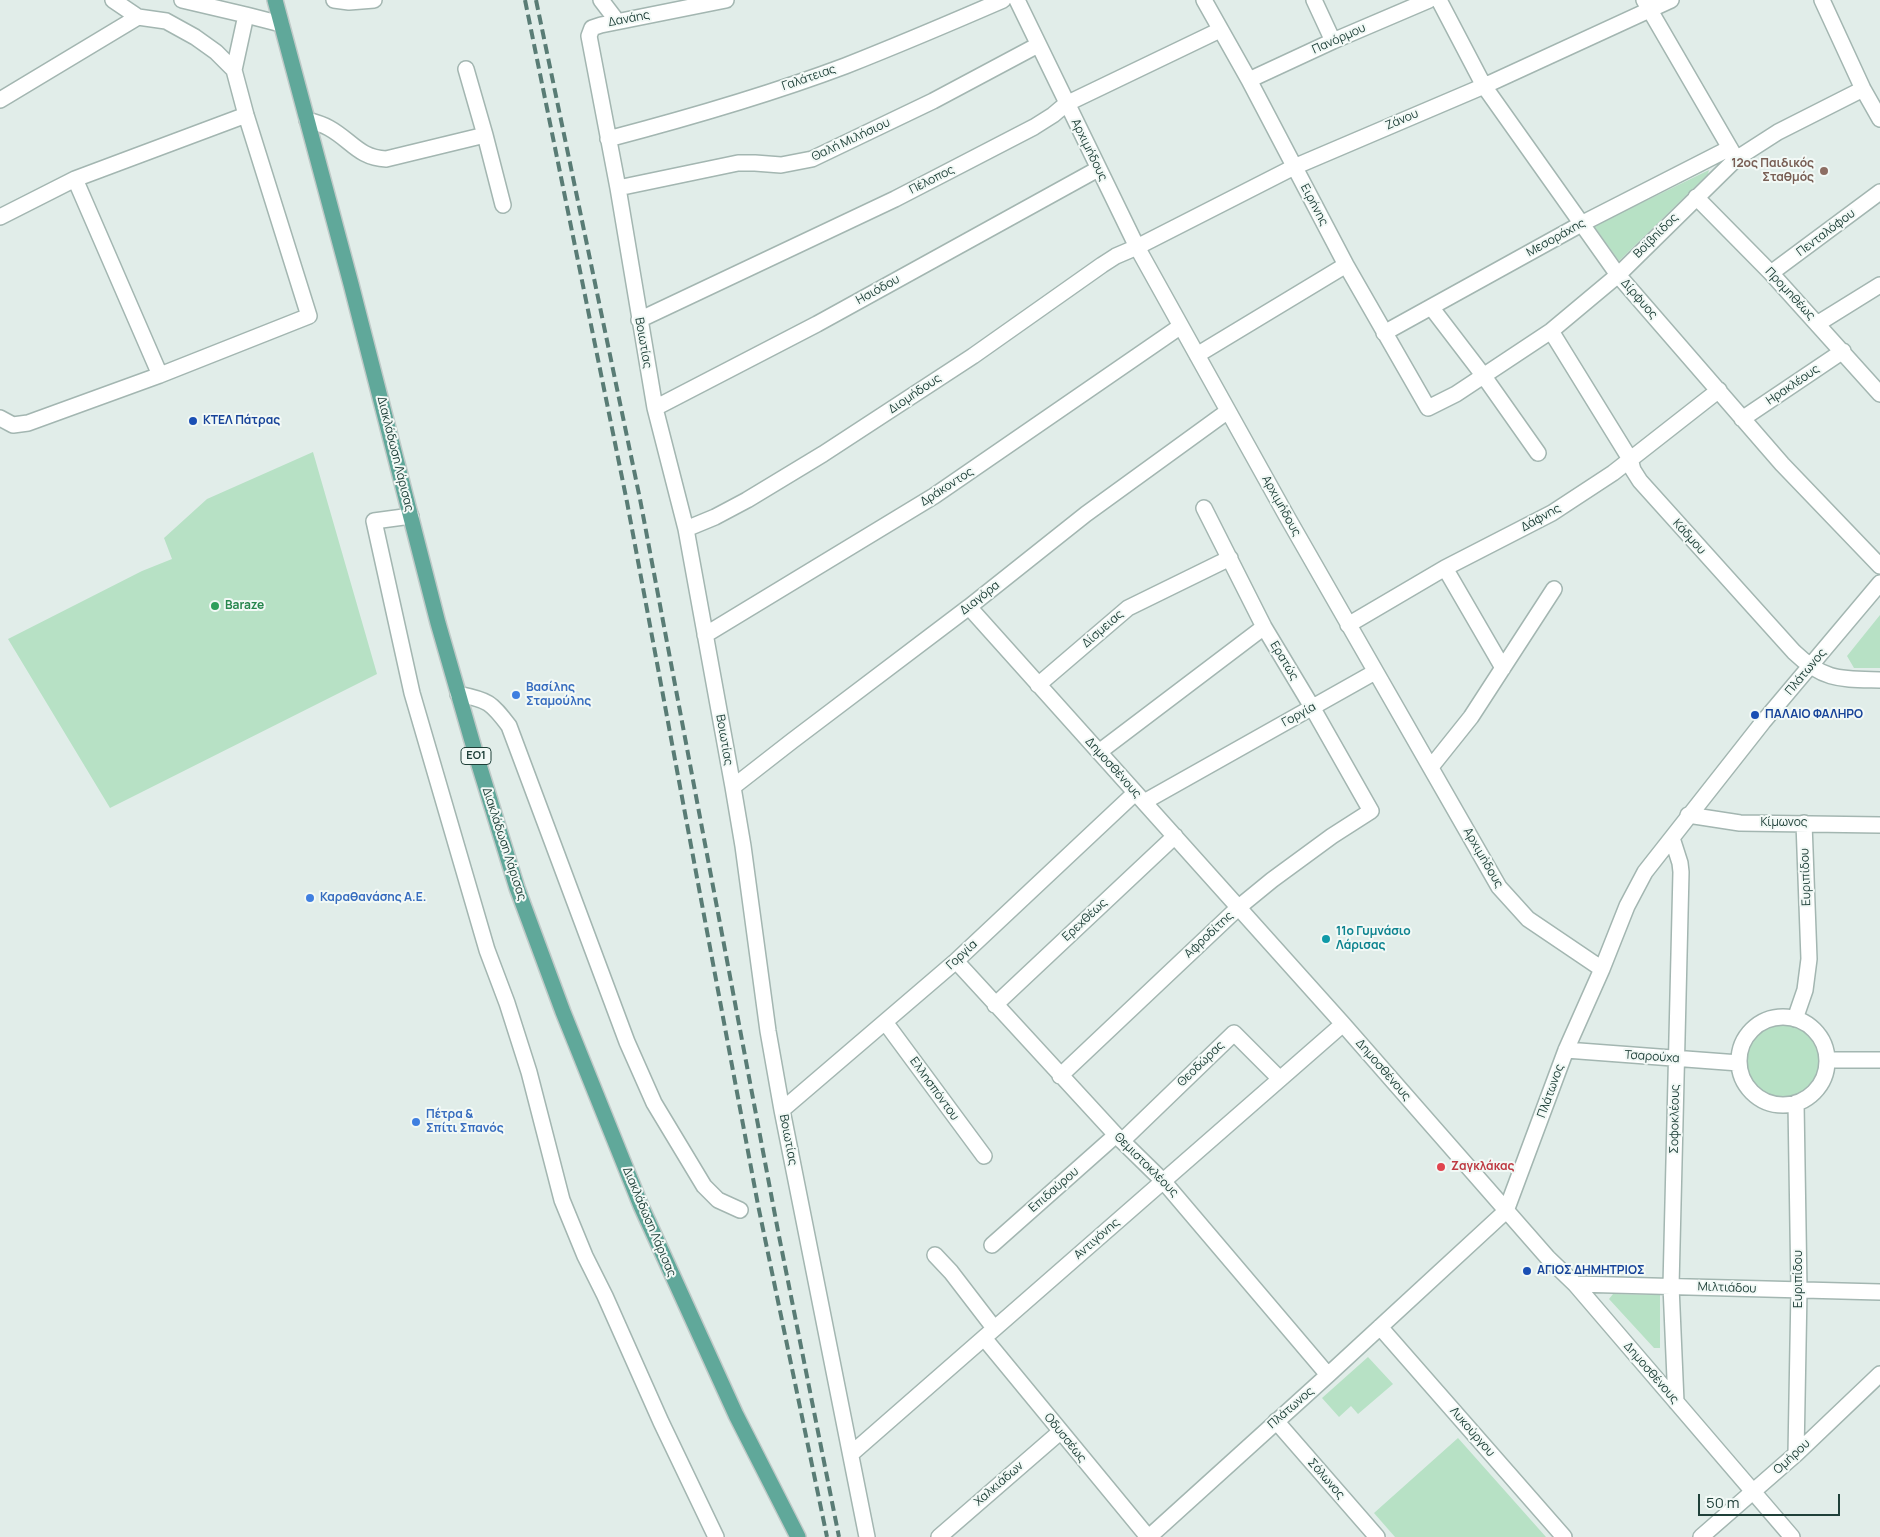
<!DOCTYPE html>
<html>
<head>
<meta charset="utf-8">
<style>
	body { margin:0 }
	#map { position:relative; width:1880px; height:1537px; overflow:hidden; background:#e1ede9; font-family:Manrope,sans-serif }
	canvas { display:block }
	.scale { position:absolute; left:1698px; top:1494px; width:142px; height:22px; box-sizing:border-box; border:2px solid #1f4039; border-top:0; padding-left:6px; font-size:15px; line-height:18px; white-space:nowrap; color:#1f4039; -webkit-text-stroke:4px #f2f9f6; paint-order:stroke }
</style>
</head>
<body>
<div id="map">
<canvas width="1880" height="1537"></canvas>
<div class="scale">50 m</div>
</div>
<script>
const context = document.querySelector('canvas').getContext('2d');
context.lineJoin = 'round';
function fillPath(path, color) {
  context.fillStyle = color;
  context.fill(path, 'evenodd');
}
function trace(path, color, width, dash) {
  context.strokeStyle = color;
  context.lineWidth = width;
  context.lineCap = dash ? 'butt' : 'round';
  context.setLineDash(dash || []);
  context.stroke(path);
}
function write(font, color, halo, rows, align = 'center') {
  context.font = font + ' Manrope,sans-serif';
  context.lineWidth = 4;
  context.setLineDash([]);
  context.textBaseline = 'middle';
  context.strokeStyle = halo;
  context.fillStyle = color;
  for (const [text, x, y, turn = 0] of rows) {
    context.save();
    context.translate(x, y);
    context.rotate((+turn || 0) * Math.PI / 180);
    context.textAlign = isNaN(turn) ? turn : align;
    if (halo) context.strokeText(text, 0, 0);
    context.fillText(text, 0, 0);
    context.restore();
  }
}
fillPath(new Path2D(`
	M 1709,170 L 1708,174 L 1619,261 L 1594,226 Z
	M 313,452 L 377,674 L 110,808 L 8,639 L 142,571 L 172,559 L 164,538 L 207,499 Z
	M 1880,615 L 1880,668 L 1854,668 L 1847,656 Z
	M1746 1062a37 37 0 1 1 74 0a37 37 0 1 1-74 0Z
	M 1613,1294 L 1660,1295 L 1660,1348 L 1654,1348 L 1609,1299 Z
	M 1368,1357 L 1393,1384 L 1358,1414 L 1351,1406 L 1339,1417 L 1322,1398 Z
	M 1458,1438 L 1546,1537 L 1395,1537 L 1374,1513 Z`), '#b7e1c5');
const minor = new Path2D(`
	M 113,0 L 138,17 L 166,21 L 195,37 L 216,52 L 234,70
	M 182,0 L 246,15
	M 334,0 L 349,2 L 374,0
	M 601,0 L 617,21
	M 726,0 L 601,25 L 592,28 L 589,36 L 618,188 L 655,408 L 686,529 L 733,787 L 743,846 L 768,1031 L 782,1110 L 867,1537
	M 1017,0 L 1137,247 L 1286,515 L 1499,887 L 1528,919 L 1602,969
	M 1204,0 L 1249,80 L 1346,265 L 1428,408 L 1456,394 L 1551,331 L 1618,275 L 1736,159 L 1778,132 L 1863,89
	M 1314,0 L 1333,41
	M 1439,0 L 1484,86 L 1618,275 L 1782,464 L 1880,566
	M 1644,0 L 1734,155
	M 1822,0 L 1863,89 L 1880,119
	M 466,69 L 485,135
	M 1249,80 L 1333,41 L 1429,0
	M 0,100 L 138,17
	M 307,120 C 315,122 322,124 329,128 C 351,140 359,158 386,159 L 485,135 L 503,205
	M 608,139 C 688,118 768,95 845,66 C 898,45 950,23 1003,0
	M 75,179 L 160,375
	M 618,188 L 738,163 L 755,163 L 781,165 L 812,159 L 933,101 L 1038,45
	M 1696,197 L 1771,273 L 1880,394
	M 0,217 L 75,179 L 246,115
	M 1771,273 L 1880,192
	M 1431,307 L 1483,375 L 1538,453
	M 639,320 L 895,199 L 1034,127 L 1053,115 L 1066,104 L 1220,30
	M 1817,324 L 1880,285
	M 1551,331 L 1630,459 L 1633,470 L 1640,481 L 1794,652 C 1824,681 1841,679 1880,680
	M 1384,333 L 1583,223 L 1730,148
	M 1197,355 L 1346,265
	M 655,408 L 817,324 L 1098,169
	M 0,418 L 13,425 L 28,423 L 160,375 L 309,316 L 246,115 L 234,70 L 246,15 L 281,24
	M 1742,419 L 1843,351
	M 411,516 L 374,521 L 412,693 L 487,950 L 507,1003 L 529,1072 L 562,1200 L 585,1256 L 605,1296 L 661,1422 L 716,1537
	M 686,529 L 715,517 L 747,500 L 823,454 L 973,356 L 1102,265 L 1116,256 L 1137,247 L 1294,167 L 1484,86 L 1671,0
	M 1445,568 L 1503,668
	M 969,607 L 1343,1024 L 1548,1258 L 1575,1284 L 1792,1537
	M 1348,625 L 1445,568 L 1552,513 L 1613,473 L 1719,390
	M 705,635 L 934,496 L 1181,326
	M 1038,685 L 1128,608 L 1230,558
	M 458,694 C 488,700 491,702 509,726 L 627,1042 L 654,1103 L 704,1186 L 718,1200 L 740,1210
	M 1099,752 L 1264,627
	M 1431,767 L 1471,717 L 1554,589
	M 733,787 L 792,741 L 969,607 L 1086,514 L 1228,411
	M 1144,802 L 1375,672
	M 1688,815 L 1740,823 L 1880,825
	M 1672,838 L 1680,863 L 1681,872 L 1671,1286 L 1676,1402
	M 956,961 L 1116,1135 L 1164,1182 L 1328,1375
	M 995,1005 L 1175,836
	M1739 1061a44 44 0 1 1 88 0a44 44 0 1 1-88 0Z
	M 1795,1019 L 1805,990 L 1809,959 L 1804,823
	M 885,1022 L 984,1156
	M 1566,1050 L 1739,1063
	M 1827,1060 L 1880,1060
	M 1060,1076 L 1239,907 L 1272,880 L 1332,836 L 1371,811 L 1312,707 L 1264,627 L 1204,508
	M 782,1110 L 956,961 L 1135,793
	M 1122,1141 L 1234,1033 L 1280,1079
	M 992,1245 L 1116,1135
	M 935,1255 L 951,1272 L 994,1328
	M 1575,1284 L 1880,1292
	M 1380,1327 L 1564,1537
	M 984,1338 L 1148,1537
	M 1276,1421 L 1377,1537
	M 851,1454 L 1343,1024
	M 1796,1454 L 1799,1290 L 1796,1103
	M 939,1537 L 1060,1432
	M 1149,1537 L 1328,1375 L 1506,1211 L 1566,1050 L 1602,969 L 1627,906 L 1645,872 L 1763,722 L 1880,583
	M 1701,1537 L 1796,1454 L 1880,1374`);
const major = new Path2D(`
	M 275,0 L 351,284 L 438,623 L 476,755 L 517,888 L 563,1012 L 641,1206 L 736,1415 L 798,1537`);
trace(minor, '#a3b6b1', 18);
trace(major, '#c0cac8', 18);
trace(minor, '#fff', 15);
trace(major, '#60a89a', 15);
trace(new Path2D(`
	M 525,0 L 627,502 L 758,1205 L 827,1537
	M 536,0 L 640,499 L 778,1231 L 839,1537`), '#597c75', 4, [10, 5]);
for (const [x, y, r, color] of [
	[1824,171,5,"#8d6e63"],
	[193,421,5,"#1a4fb4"],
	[215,606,5,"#2e9e5b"],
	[516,695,5,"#3f7fe0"],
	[1755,715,5,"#1a4fb4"],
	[310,898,5,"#3f7fe0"],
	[1326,939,5,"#0f9aa8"],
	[416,1122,5,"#3f7fe0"],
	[1441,1167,5,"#e0444e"],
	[1527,1271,5,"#1a4fb4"]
]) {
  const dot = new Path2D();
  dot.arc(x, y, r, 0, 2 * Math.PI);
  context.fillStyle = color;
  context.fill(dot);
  trace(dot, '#f2f9f6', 2);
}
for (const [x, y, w] of [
	[476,756,30]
]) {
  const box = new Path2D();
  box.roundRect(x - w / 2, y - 8.5, w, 17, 4);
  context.fillStyle = '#f2f9f6';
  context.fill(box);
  trace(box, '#1f4039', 1);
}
write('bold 11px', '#1f4039', null, [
	["ΕΟ1",476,756]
]);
write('12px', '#1f4039', '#f2f9f6', [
	["Δανάης",629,19,-11],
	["Πανόρμου",1339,39,-24],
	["Γαλάτειας",809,78,-19],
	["Ζάνου",1402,120,-23],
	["Θαλή Μιλήσιου",851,140,-25],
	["Αρχιμήδους",1089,150,64],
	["Πέλοπος",932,180,-27],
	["Ειρήνης",1314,205,62],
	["Πενταλόφου",1826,233,-37],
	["Βοϊβηίδος",1656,236,-45],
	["Μεσοράχης",1556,238,-29],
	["Ησιόδου",878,290,-29],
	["Προμηθέως",1790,294,47],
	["Δίρφυος",1639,299,49],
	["Βοιωτίας",643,343,80],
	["Ηρακλέους",1793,385,-34],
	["Διομήδους",915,394,-34],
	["Διακλάδωση Λάρισας",395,454,76],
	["Δράκοντος",947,487,-33],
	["Αρχιμήδους",1281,506,61],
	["Δάφνης",1541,518,-29],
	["Κάδμου",1689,537,48],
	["Διαγόρα",980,598,-38],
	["Δίσμειας",1103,629,-41],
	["Ερατώς",1284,661,59],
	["Πλάτωνος",1806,672,-50],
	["Γοργία",1299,715,-29],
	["Βοιωτίας",724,740,80],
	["Δημοσθένους",1113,768,48],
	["Κίμωνος",1784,823],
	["Διακλάδωση Λάρισας",504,844,72],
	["Αρχιμήδους",1483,858,60],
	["Ευριπίδου",1806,877,-92],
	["Ερεχθέως",1085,920,-43],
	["Αφροδίτης",1209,935,-43],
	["Γοργία",962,955,-43],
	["Τσαρούχα",1652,1057,4],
	["Θεοδώρας",1201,1064,-44],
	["Δημοσθένους",1383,1070,49],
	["Ελλησπόντου",934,1089,54],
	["Πλάτωνος",1551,1091,-70],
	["Σοφοκλέους",1675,1119,-89],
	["Βοιωτίας",788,1140,79],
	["Θεμιστοκλέους",1146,1165,45],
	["Επιδαύρου",1054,1190,-41],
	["Διακλάδωση Λάρισας",649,1222,67],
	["Αντιγόνης",1097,1239,-41],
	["Ευριπίδου",1799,1279,-90],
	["Μιλτιάδου",1727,1288,2],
	["Δημοσθένους",1651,1373,49],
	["Πλάτωνος",1291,1408,-41],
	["Λυκούργου",1472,1432,49],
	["Οδυσσέως",1065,1438,51],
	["Ομήρου",1792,1457,-43],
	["Σόλωνος",1326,1479,49],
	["Χαλκιάδων",999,1484,-41]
]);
write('bold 12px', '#785e54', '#f2f9f6', [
	["12ος Παιδικός",1814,164],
	["Σταθμός",1814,178]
], 'right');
write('bold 12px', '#164399', '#f2f9f6', [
	["ΚΤΕΛ Πάτρας",203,421],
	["ΠΑΛΑΙΟ ΦΑΛΗΡΟ",1765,715],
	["ΑΓΙΟΣ ΔΗΜΗΤΡΙΟΣ",1537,1271]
], 'left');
write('bold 12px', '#27864d', '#f2f9f6', [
	["Baraze",225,606]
], 'left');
write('bold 12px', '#366cbe', '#f2f9f6', [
	["Βασίλης",526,688],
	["Σταμούλης",526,702],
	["Καραθανάσης Α.Ε.",320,898],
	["Πέτρα &",426,1115],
	["Σπίτι Σπανός",426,1129]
], 'left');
write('bold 12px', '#0d838f', '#f2f9f6', [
	["11ο Γυμνάσιο",1336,932],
	["Λάρισας",1336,946]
], 'left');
write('bold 12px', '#be3a42', '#f2f9f6', [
	["Ζαγκλάκας",1451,1167]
], 'left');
</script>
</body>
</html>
